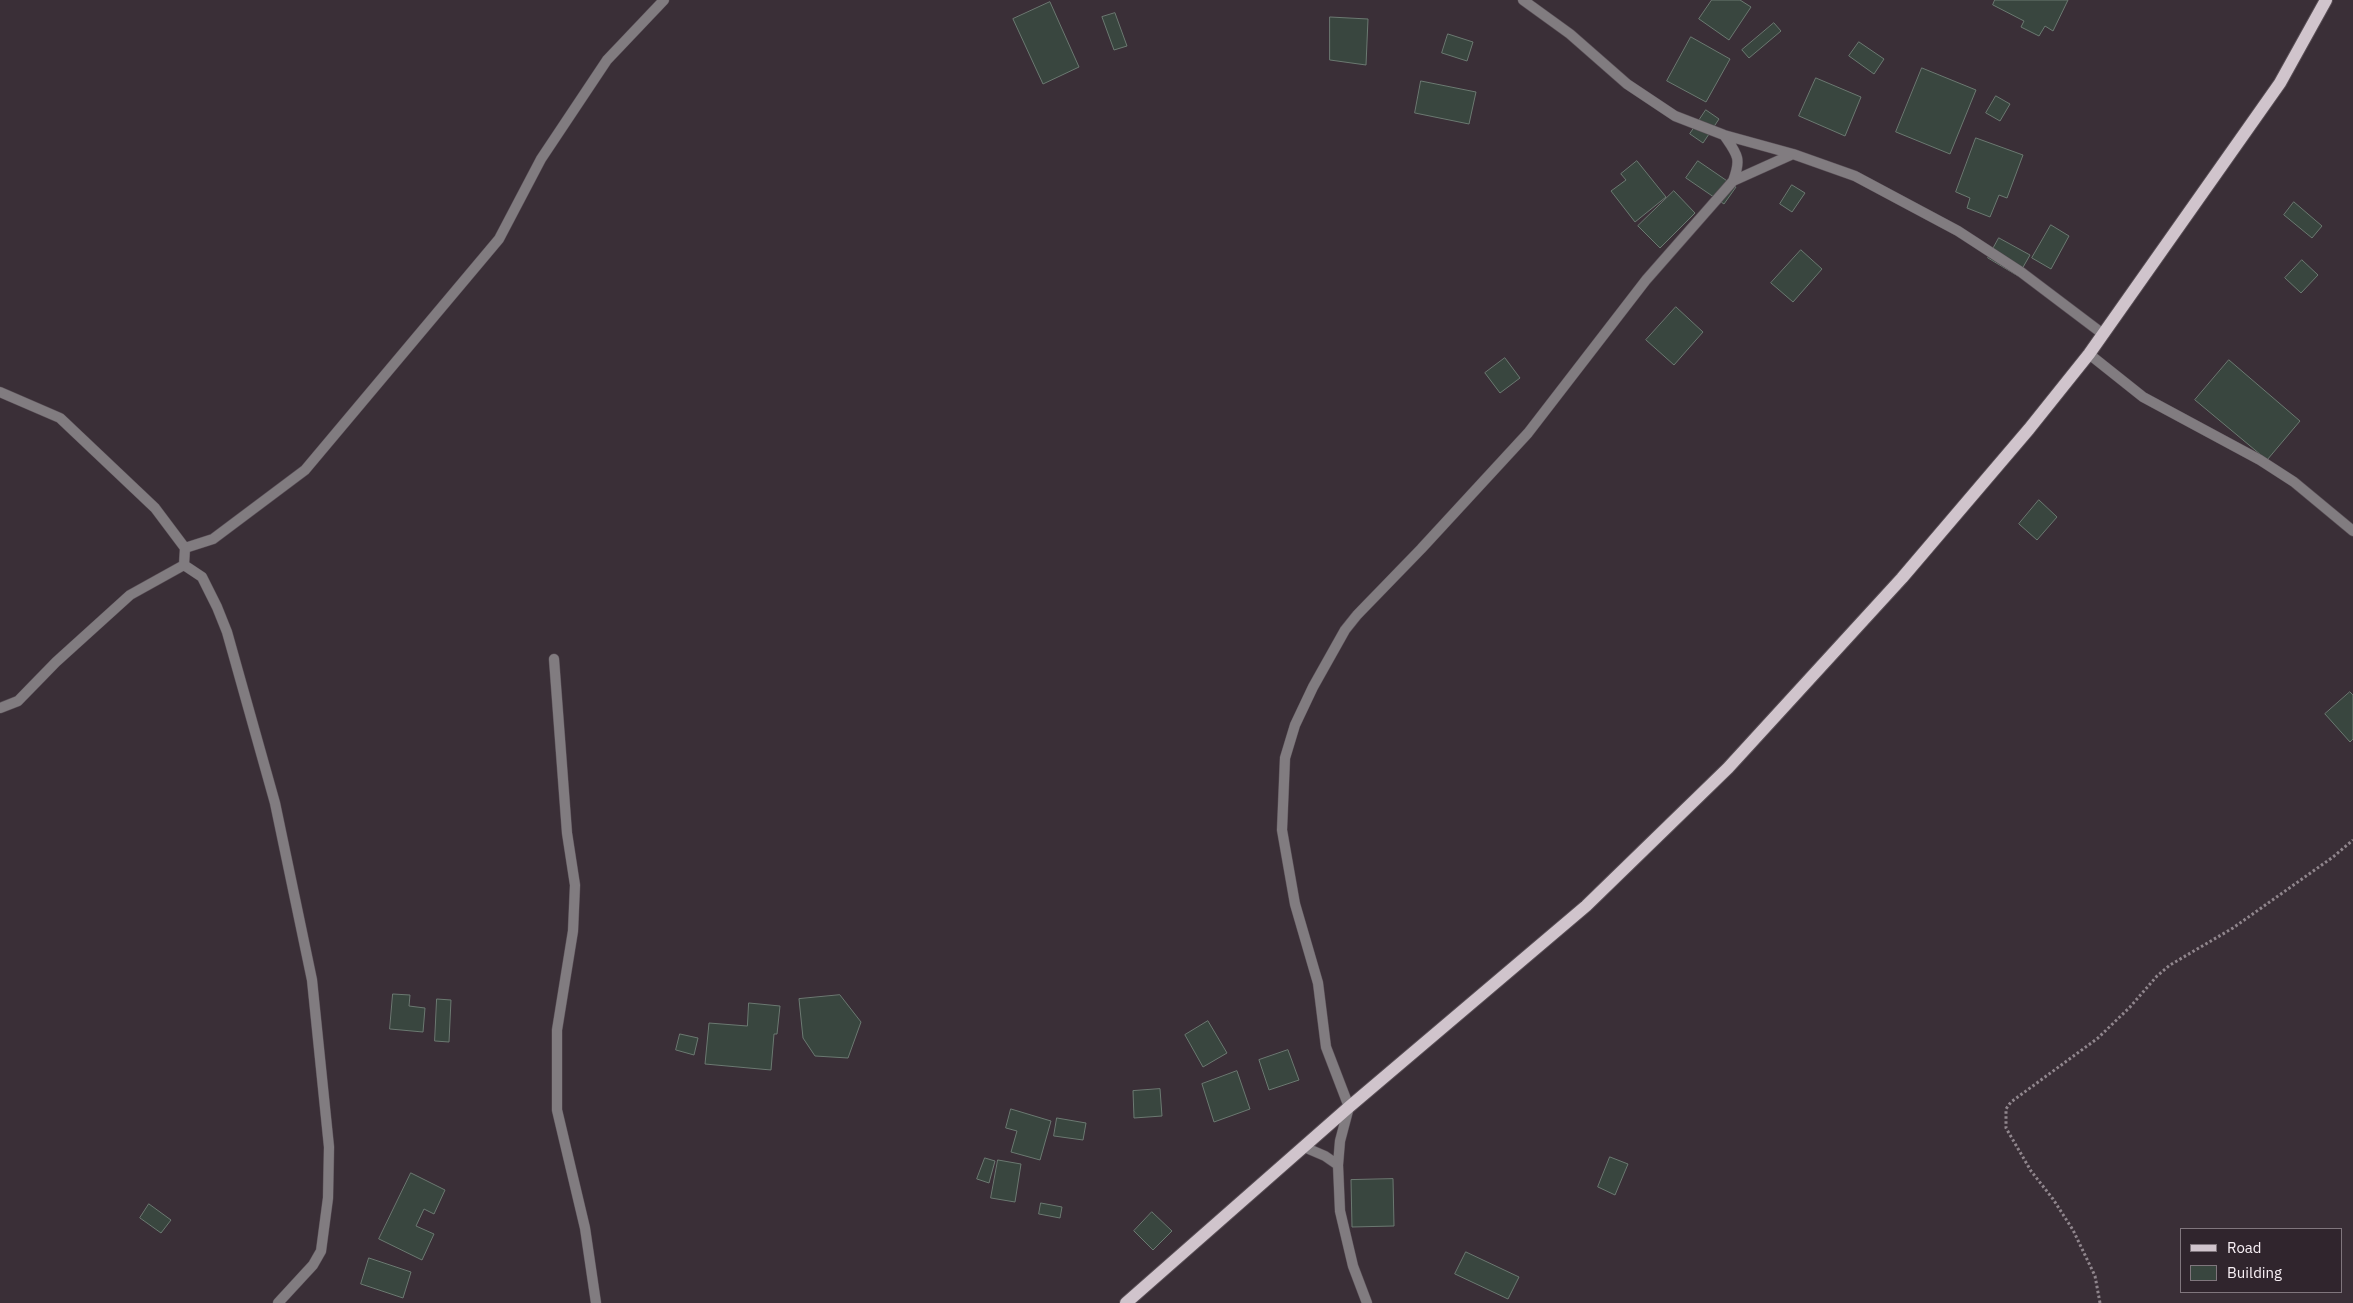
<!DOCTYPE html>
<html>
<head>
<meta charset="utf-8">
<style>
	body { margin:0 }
	#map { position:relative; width:2353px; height:1303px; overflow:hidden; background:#3a2f37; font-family:"IBM Plex Sans",sans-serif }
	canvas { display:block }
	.legend { position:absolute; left:2180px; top:1228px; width:162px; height:65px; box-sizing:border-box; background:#30252d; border:1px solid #80767d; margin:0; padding:6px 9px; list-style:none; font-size:15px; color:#f8f0f5 }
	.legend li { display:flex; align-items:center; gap:10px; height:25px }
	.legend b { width:25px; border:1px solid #80767d }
</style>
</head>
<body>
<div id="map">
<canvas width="2353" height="1303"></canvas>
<ul class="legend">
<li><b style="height:6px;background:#d0c4cc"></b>Road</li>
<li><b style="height:14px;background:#39463f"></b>Building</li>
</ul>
</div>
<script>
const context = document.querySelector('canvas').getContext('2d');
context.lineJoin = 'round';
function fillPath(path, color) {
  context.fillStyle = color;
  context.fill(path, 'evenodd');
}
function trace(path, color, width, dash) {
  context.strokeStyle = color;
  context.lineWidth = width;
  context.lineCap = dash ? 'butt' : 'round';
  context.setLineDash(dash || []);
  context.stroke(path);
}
const building = new Path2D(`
	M 1712,0 L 1740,0 L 1751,7 L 1729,40 L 1699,19 Z
	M 1995,0 L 2068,0 L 2053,31 L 2045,26 L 2039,36 L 2021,27 L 2024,21 L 1993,5 Z
	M 1050,2 L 1079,67 L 1043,84 L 1013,19 Z
	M 1115,13 L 1127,46 L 1114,50 L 1102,17 Z
	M 1330,17 L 1368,19 L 1366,65 L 1330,60 Z
	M 1774,23 L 1781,31 L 1749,58 L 1742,50 Z
	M 1448,34 L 1473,42 L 1467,61 L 1442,53 Z
	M 1691,37 L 1730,59 L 1706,102 L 1667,81 Z
	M 1859,42 L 1884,59 L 1874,74 L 1849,56 Z
	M 1922,68 L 1976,90 L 1950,154 L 1896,132 Z
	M 1816,78 L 1861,97 L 1845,136 L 1799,116 Z
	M 1421,81 L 1476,92 L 1469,124 L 1415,113 Z
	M 1996,96 L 2010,104 L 2000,121 L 1986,113 Z
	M 1706,110 L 1719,119 L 1703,143 L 1690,134 Z
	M 1976,138 L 2023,155 L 2007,198 L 1999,195 L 1990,217 L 1967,208 L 1970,198 L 1956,192 Z
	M 1637,161 L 1666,197 L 1635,222 L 1611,191 L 1626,180 L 1621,174 Z
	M 1698,161 L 1736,187 L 1724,204 L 1686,178 Z
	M 1792,185 L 1805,193 L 1792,212 L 1780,204 Z
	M 1674,191 L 1695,213 L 1660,248 L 1638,226 Z
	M 2294,202 L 2322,226 L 2312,238 L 2284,215 Z
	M 2051,225 L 2069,236 L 2051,269 L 2032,258 Z
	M 1999,238 L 2030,255 L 2018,276 L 1988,258 Z
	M 1801,250 L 1822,269 L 1793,302 L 1771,283 Z
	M 2302,260 L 2318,275 L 2301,293 L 2285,278 Z
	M 1676,307 L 1703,332 L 1674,365 L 1646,340 Z
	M 1505,358 L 1520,378 L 1500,393 L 1485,373 Z
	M 2229,360 L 2300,421 L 2267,460 L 2195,400 Z
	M 2039,500 L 2057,517 L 2037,540 L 2019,524 Z
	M 2350,692 L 2353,695 L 2353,739 L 2350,742 L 2325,714 Z
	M 393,994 L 410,995 L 409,1006 L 425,1008 L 423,1032 L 390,1029 Z
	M 840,995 L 861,1022 L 848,1058 L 815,1056 L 803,1038 L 799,999 Z
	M 437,999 L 451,1000 L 449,1042 L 435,1041 Z
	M 749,1003 L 780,1006 L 777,1034 L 774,1034 L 771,1070 L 705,1064 L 709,1023 L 747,1026 Z
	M 1208,1021 L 1227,1053 L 1203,1067 L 1185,1035 Z
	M 680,1034 L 698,1038 L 694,1055 L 676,1050 Z
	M 1288,1050 L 1299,1080 L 1269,1090 L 1259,1060 Z
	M 1237,1071 L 1250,1109 L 1214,1122 L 1202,1084 Z
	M 1160,1089 L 1162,1116 L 1134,1118 L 1133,1091 Z
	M 1011,1109 L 1051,1121 L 1040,1160 L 1011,1152 L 1017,1131 L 1006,1128 Z
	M 1057,1118 L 1086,1123 L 1083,1140 L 1054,1136 Z
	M 1610,1157 L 1628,1164 L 1615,1195 L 1598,1187 Z
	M 985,1158 L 995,1161 L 989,1183 L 977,1179 Z
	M 998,1160 L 1021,1164 L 1015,1202 L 991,1198 Z
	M 411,1173 L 445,1190 L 434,1214 L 424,1209 L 416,1226 L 434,1234 L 422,1260 L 379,1239 Z
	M 1393,1179 L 1394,1226 L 1352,1227 L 1351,1180 Z
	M 1041,1203 L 1062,1207 L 1060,1218 L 1039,1214 Z
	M 149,1204 L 171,1220 L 161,1233 L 140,1218 Z
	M 1152,1212 L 1172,1231 L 1153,1250 L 1134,1231 Z
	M 1466,1252 L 1519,1277 L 1508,1299 L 1455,1274 Z
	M 369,1258 L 411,1272 L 403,1298 L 361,1284 Z`);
fillPath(building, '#39463f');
trace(building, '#6b7971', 1);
const minor = new Path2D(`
	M 1523,0 L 1570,34 L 1627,84 L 1675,116 L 1724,135 L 1793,154 L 1855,176 L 1958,231 L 2021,272 L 2103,334
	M 1733,181 L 1793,154
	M 2089,354 L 2143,397 L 2260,460 L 2294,482 L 2353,531
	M 0,392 L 60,418 L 155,508 L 185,548 L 213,539 L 305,470 L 499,239 L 541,159 L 607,60 L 664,0
	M 185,548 L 184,565 L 202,577 L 217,607 L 227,632 L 275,803 L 312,980 L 329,1147 L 328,1198 L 321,1251 L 313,1265 L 278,1303
	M 554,659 L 567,833 L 575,885 L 573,931 L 557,1030 L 557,1110 L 585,1228 L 596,1303
	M 0,708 L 18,701 L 56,662 L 130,595 L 184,565
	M 1304,1147 L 1325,1156 L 1338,1165
	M 1367,1303 L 1353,1266 L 1340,1211 L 1338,1165 L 1340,1141 L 1349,1107 L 1326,1047 L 1318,983 L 1295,904 L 1282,830 L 1285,758 L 1295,725 L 1313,687 L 1345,630 L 1357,615 L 1421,549 L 1528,433 L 1646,280 L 1733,181 C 1742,158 1737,154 1724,135`);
const primary = new Path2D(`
	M 1126,1303 L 1349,1107 L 1586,906 L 1728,768 L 1902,578 L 2029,429 L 2089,354 L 2280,83 L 2326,0`);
trace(minor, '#584e55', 11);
trace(primary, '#584e55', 14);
trace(new Path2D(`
	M 2100,1303 L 2095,1276 L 2073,1230 L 2053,1199 L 2031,1171 L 2006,1128 L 2006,1109 L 2011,1102 L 2098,1038 L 2130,1007 L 2157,976 L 2170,965 L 2233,928 L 2333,857 L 2353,840`), '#90868d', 3, [2.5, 2.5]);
trace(minor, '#817c80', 10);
trace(primary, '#d0c4cc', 12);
</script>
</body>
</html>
